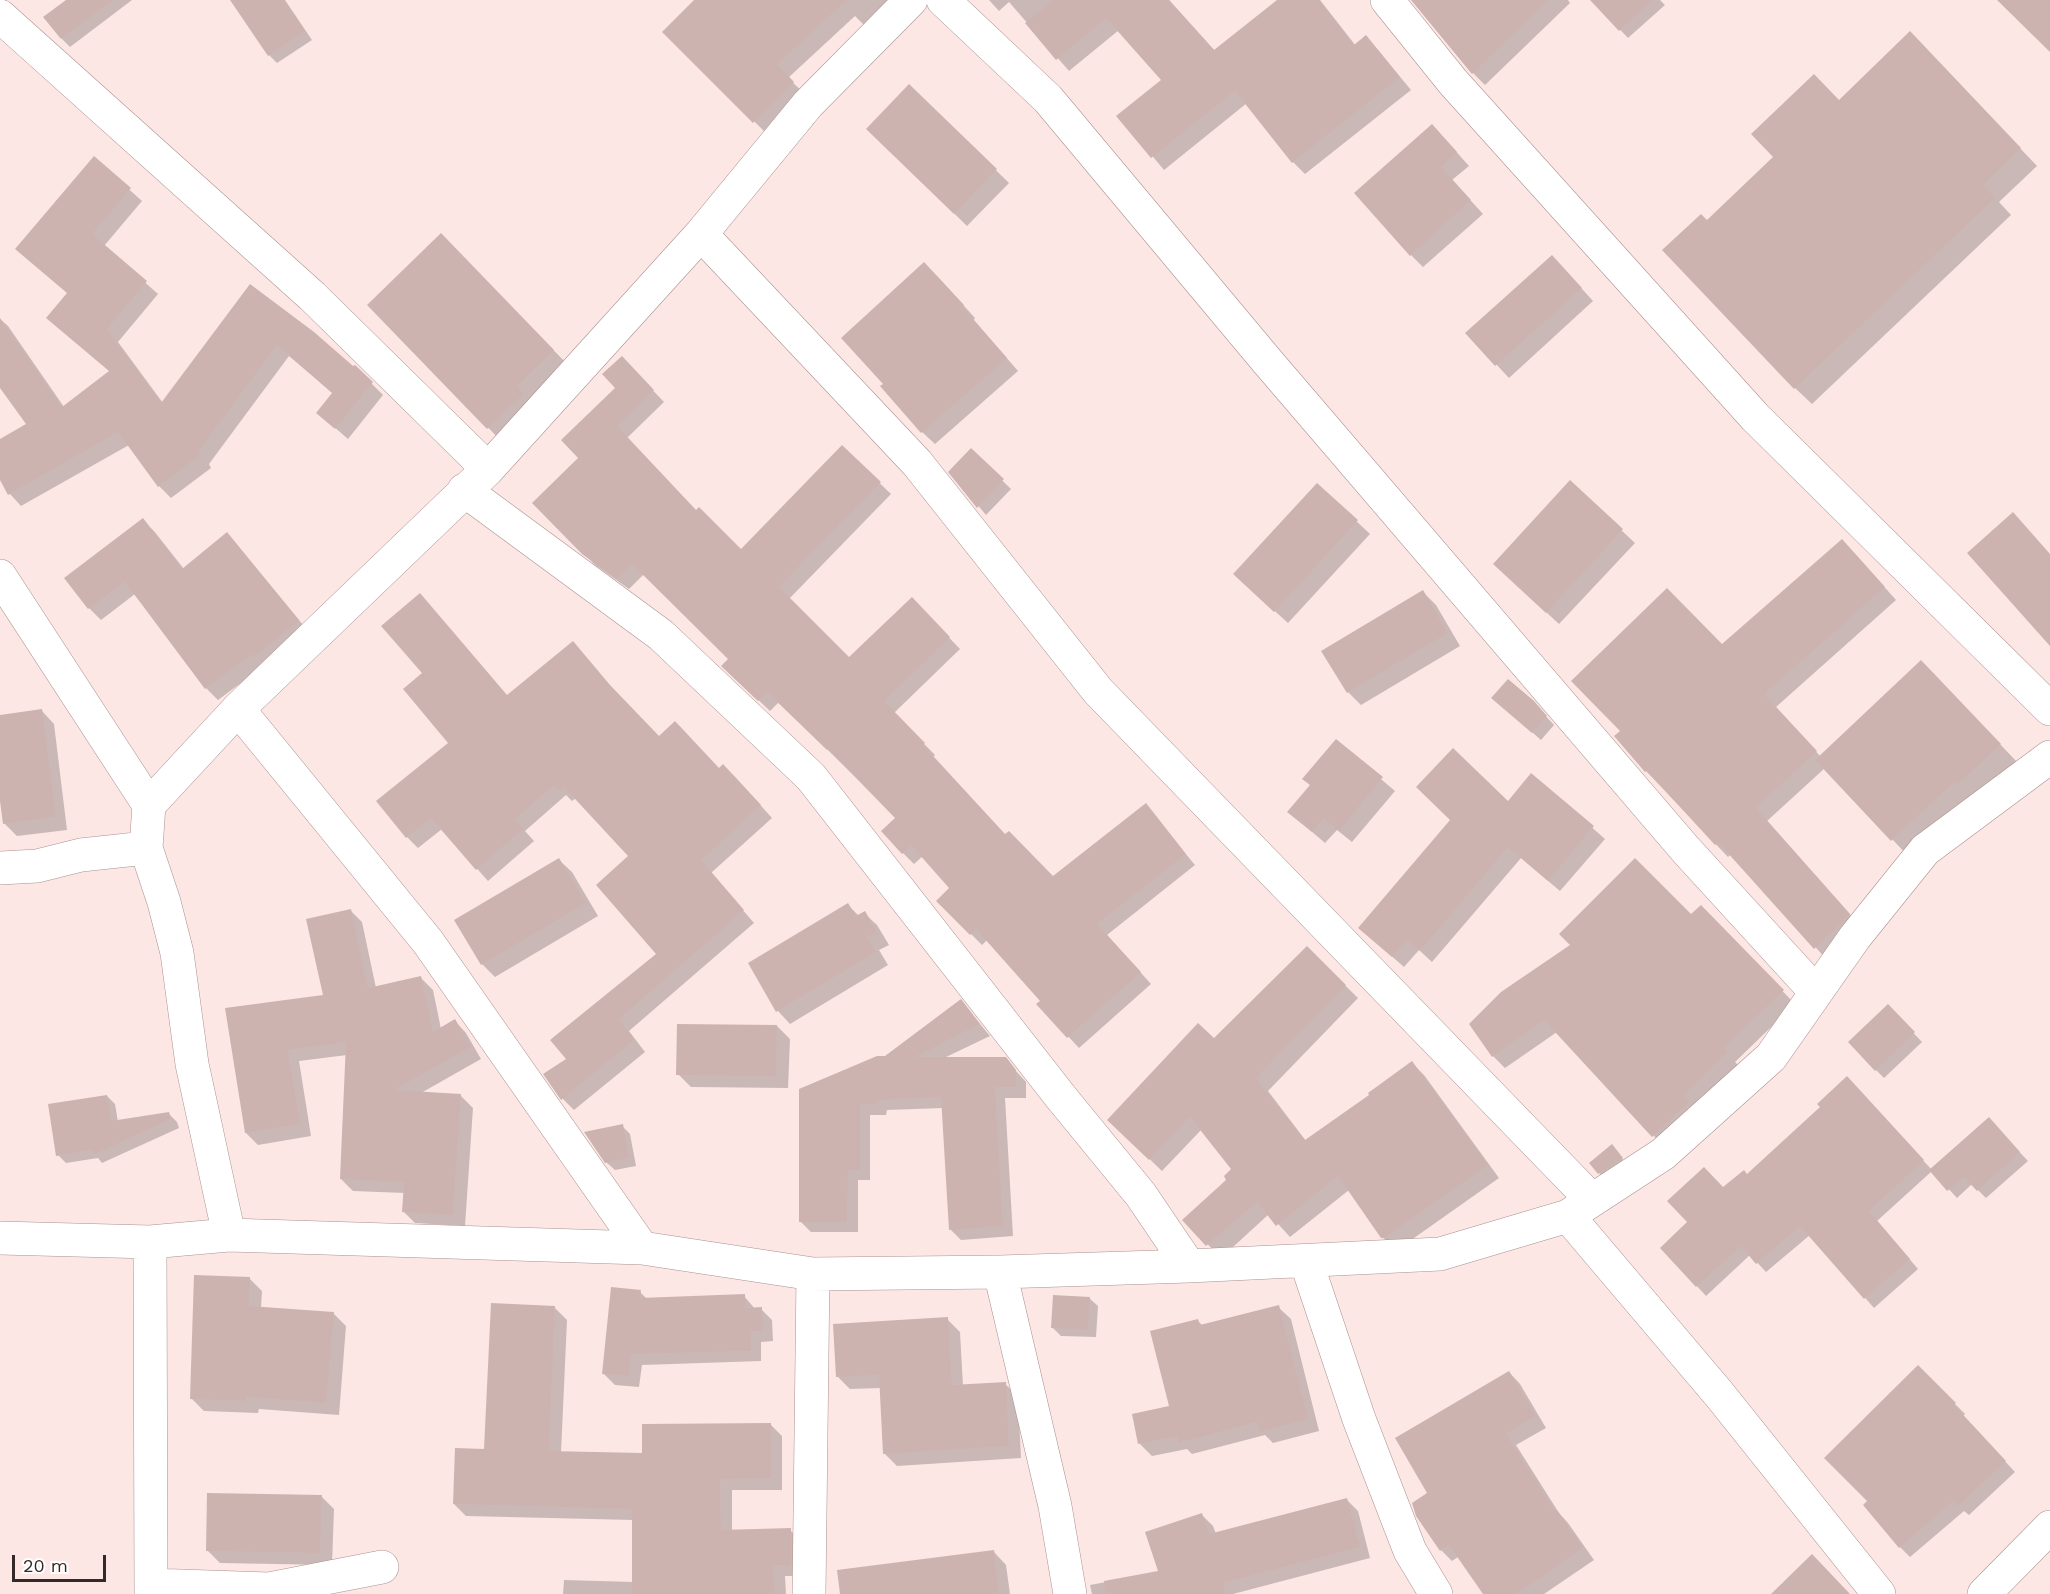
<!DOCTYPE html>
<html>
<head>
<meta charset="utf-8">
<style>
	body { margin:0 }
	#map { position:relative; width:2050px; height:1594px; overflow:hidden; background:#fce7e4; font-family:"Work Sans",sans-serif }
	canvas { display:block }
	.scale { position:absolute; left:12px; top:1555px; width:94px; height:27px; box-sizing:border-box; border:3px solid #332928; border-top:0; padding-left:8px; font-size:18px; line-height:21px; white-space:nowrap; color:#332928; -webkit-text-stroke:4px #fff; paint-order:stroke }
</style>
</head>
<body>
<div id="map">
<canvas width="2050" height="1594"></canvas>
<div class="scale">20 m</div>
</div>
<script>
const context = document.querySelector('canvas').getContext('2d');
context.lineJoin = 'round';
function fillPath(path, color) {
  context.fillStyle = color;
  context.fill(path, 'evenodd');
}
function trace(path, color, width, dash) {
  context.strokeStyle = color;
  context.lineWidth = width;
  context.lineCap = dash ? 'butt' : 'round';
  context.setLineDash(dash || []);
  context.stroke(path);
}
fillPath(new Path2D(`
	M 69,0 L 132,0 L 70,47 L 62,39 Z
	M 232,0 L 285,0 L 312,40 L 277,63 L 269,55 Z
	M 696,0 L 897,0 L 866,27 L 855,16 L 788,78 L 806,95 L 767,134 L 664,32 Z
	M 989,0 L 1169,0 L 1215,51 L 1279,0 L 1320,0 L 1356,46 L 1366,37 L 1378,50 L 1411,90 L 1305,174 L 1293,162 L 1247,103 L 1164,170 L 1119,116 L 1164,80 L 1119,30 L 1069,71 L 1009,2 L 999,11 Z
	M 1413,0 L 1568,0 L 1570,3 L 1485,85 L 1473,73 Z
	M 1592,0 L 1660,0 L 1665,5 L 1628,38 Z
	M 1927,50 L 2037,166 L 1999,202 L 2011,215 L 1812,404 L 1795,388 L 1839,101 Z
	M 910,86 L 1009,183 L 967,226 L 868,129 Z
	M 1444,138 L 1469,166 L 1452,180 L 1483,214 L 1423,267 L 1411,255 Z
	M 94,158 L 142,201 L 104,246 L 158,294 L 118,342 L 163,403 L 250,286 L 354,369 L 355,367 L 383,395 L 348,439 L 318,413 L 334,394 L 289,356 L 209,464 L 211,468 L 171,498 L 159,486 L 129,445 L 21,506 L 10,494 L 0,477 L 0,441 L 28,425 L 0,385 L 0,319 L 8,326 L 64,407 L 111,372 L 69,294 Z
	M 441,235 L 570,367 L 505,445 L 369,305 Z
	M 1564,269 L 1593,301 L 1509,378 L 1467,333 Z
	M 937,276 L 975,318 L 974,320 L 1018,371 L 935,444 L 922,432 Z
	M 622,358 L 664,402 L 627,438 L 696,511 L 741,551 L 842,447 L 891,494 L 789,599 L 849,660 L 912,599 L 960,649 L 894,713 L 935,755 L 933,757 L 1006,836 L 1053,878 L 1145,805 L 1195,865 L 1107,935 L 1151,984 L 1079,1048 L 1038,1004 L 1042,1001 L 988,939 L 982,945 L 938,901 L 951,888 L 923,856 L 914,864 L 903,853 L 897,818 L 779,702 L 770,711 L 734,677 L 730,659 L 644,574 L 629,589 L 595,565 L 534,503 L 580,458 L 617,388 Z
	M 971,450 L 1011,489 L 986,515 L 950,472 Z
	M 1570,482 L 1635,543 L 1559,624 L 1507,576 Z
	M 1318,485 L 1370,534 L 1288,623 L 1248,587 Z
	M 142,520 L 154,531 L 184,569 L 227,534 L 309,632 L 218,700 L 206,688 L 135,594 L 101,620 L 89,608 L 66,578 Z
	M 1855,554 L 1896,600 L 1776,707 L 1821,757 L 1938,679 L 2017,762 L 1909,857 L 1825,768 L 1767,821 L 1861,927 L 1827,960 L 1731,854 L 1728,857 L 1646,771 L 1723,646 Z
	M 1423,592 L 1436,605 L 1460,646 L 1361,705 L 1348,692 L 1323,652 Z
	M 573,643 L 621,699 L 659,738 L 735,777 L 772,818 L 711,873 L 754,923 L 629,1031 L 645,1052 L 574,1110 L 563,1099 L 546,1074 L 568,1060 L 658,954 L 630,856 L 576,798 L 572,801 L 566,795 L 525,831 L 534,841 L 488,881 L 442,829 L 418,848 L 407,837 L 508,697 Z
	M 1502,706 L 1542,712 L 1554,725 L 1541,740 Z
	M 42,711 L 54,724 L 67,830 L 17,836 L 5,824 L 0,789 L 0,716 Z
	M 1336,741 L 1395,791 L 1352,842 L 1337,830 L 1325,843 L 1289,812 L 1311,786 Z
	M 1532,775 L 1605,839 L 1560,891 L 1521,858 L 1432,962 L 1419,950 L 1404,967 L 1372,939 L 1508,803 Z
	M 559,860 L 572,872 L 598,916 L 495,977 L 482,964 L 456,921 Z
	M 848,905 L 859,916 L 864,913 L 877,925 L 889,945 L 879,950 L 888,965 L 790,1024 L 778,1011 L 750,964 Z
	M 1701,907 L 1795,1004 L 1735,1062 L 1739,1066 L 1665,1148 L 1557,1032 L 1505,1068 L 1493,1056 L 1572,945 L 1691,916 Z
	M 350,910 L 362,922 L 376,988 L 421,978 L 433,990 L 441,1029 L 455,1021 L 466,1033 L 481,1059 L 421,1093 L 461,1096 L 473,1108 L 465,1226 L 415,1223 L 403,1211 L 405,1193 L 353,1191 L 341,1179 L 347,1055 L 299,1061 L 311,1136 L 258,1145 L 246,1133 L 227,1009 L 325,996 Z
	M 1307,948 L 1358,998 L 1268,1091 L 1306,1141 L 1371,1096 L 1412,1063 L 1424,1075 L 1499,1178 L 1397,1250 L 1382,1237 L 1349,1190 L 1290,1237 L 1269,1214 L 1221,1258 L 1184,1220 L 1228,1180 L 1234,1170 L 1202,1129 L 1162,1171 L 1109,1120 L 1214,1040 Z
	M 961,1001 L 990,1036 L 944,1058 L 1005,1059 L 1026,1082 L 1026,1098 L 1005,1098 L 1013,1236 L 961,1240 L 950,1229 L 943,1108 L 887,1110 L 886,1115 L 870,1115 L 870,1180 L 858,1180 L 858,1232 L 811,1232 L 800,1221 L 801,1090 L 886,1058 Z
	M 1888,1006 L 1922,1042 L 1884,1078 L 1876,1070 Z
	M 777,1026 L 790,1039 L 788,1088 L 691,1087 L 678,1074 Z
	M 1856,1088 L 1932,1170 L 1997,1128 L 2028,1161 L 1986,1198 L 1972,1184 L 1957,1198 L 1932,1171 L 1877,1221 L 1918,1269 L 1874,1308 L 1810,1235 L 1766,1272 L 1750,1255 L 1706,1296 L 1662,1248 L 1723,1189 L 1747,1176 Z
	M 107,1096 L 115,1104 L 118,1122 L 169,1114 L 177,1122 L 179,1128 L 102,1163 L 98,1158 L 66,1163 L 58,1155 Z
	M 622,1126 L 630,1134 L 636,1166 L 615,1170 L 606,1162 Z
	M 1615,1150 L 1625,1162 L 1603,1177 L 1599,1173 Z
	M 249,1278 L 262,1291 L 261,1308 L 333,1313 L 346,1326 L 339,1415 L 259,1409 L 258,1413 L 204,1411 L 192,1399 Z
	M 640,1292 L 648,1300 L 744,1296 L 755,1309 L 761,1309 L 772,1320 L 773,1341 L 761,1342 L 761,1361 L 642,1365 L 639,1387 L 615,1385 L 604,1374 Z
	M 1089,1298 L 1098,1306 L 1096,1337 L 1061,1336 L 1052,1327 Z
	M 1278,1307 L 1291,1319 L 1319,1431 L 1273,1443 L 1265,1435 L 1192,1454 L 1187,1449 L 1152,1456 L 1140,1444 L 1133,1415 L 1171,1407 L 1197,1320 L 1203,1326 Z
	M 555,1308 L 567,1320 L 561,1453 L 644,1455 L 770,1424 L 782,1436 L 782,1490 L 732,1490 L 732,1531 L 790,1530 L 802,1542 L 802,1576 L 785,1576 L 786,1594 L 563,1594 L 564,1580 L 634,1582 L 633,1520 L 466,1516 L 454,1504 L 486,1451 Z
	M 947,1319 L 960,1332 L 963,1386 L 1005,1384 L 1018,1396 L 1021,1458 L 897,1466 L 884,1453 L 881,1388 L 850,1389 L 838,1377 Z
	M 1918,1367 L 1965,1414 L 1963,1416 L 2015,1472 L 1969,1515 L 1964,1511 L 1910,1557 L 1900,1547 L 1869,1501 Z
	M 1509,1372 L 1520,1384 L 1546,1428 L 1516,1445 L 1559,1513 L 1568,1523 L 1594,1560 L 1544,1594 L 1485,1594 L 1458,1557 L 1452,1561 L 1441,1550 L 1429,1493 Z
	M 321,1496 L 334,1509 L 332,1565 L 220,1563 L 207,1550 Z
	M 1347,1500 L 1358,1511 L 1370,1558 L 1233,1594 L 1092,1594 L 1090,1585 L 1160,1572 L 1202,1515 L 1213,1526 L 1216,1534 Z
	M 994,1552 L 1006,1565 L 1010,1594 L 842,1594 Z`), '#0003');
fillPath(new Path2D(`
	M 66,0 L 113,0 L 61,39 L 43,17 Z
	M 230,0 L 284,0 L 305,31 L 268,56 Z
	M 694,0 L 847,0 L 777,64 L 794,82 L 753,123 L 662,32 Z
	M 1053,0 L 1169,0 L 1214,50 L 1277,0 L 1319,0 L 1354,45 L 1366,35 L 1400,77 L 1292,163 L 1235,91 L 1151,158 L 1116,116 L 1161,80 L 1106,18 L 1056,60 L 1025,23 Z
	M 1411,0 L 1548,0 L 1472,74 Z
	M 1590,0 L 1652,0 L 1619,31 Z
	M 1997,0 L 2050,0 L 2050,52 Z
	M 1910,31 L 2021,148 L 1983,185 L 1995,198 L 1794,389 L 1662,250 L 1701,214 L 1707,220 L 1773,157 L 1751,134 L 1814,74 L 1839,100 Z
	M 909,84 L 997,169 L 954,214 L 866,129 Z
	M 1432,124 L 1457,152 L 1441,167 L 1471,200 L 1410,256 L 1354,193 Z
	M 94,156 L 131,188 L 92,234 L 147,281 L 107,329 L 161,403 L 250,284 L 314,332 L 353,366 L 355,365 L 373,382 L 335,429 L 316,413 L 332,393 L 277,345 L 198,452 L 200,455 L 158,487 L 118,432 L 8,495 L 0,480 L 0,439 L 26,424 L 0,388 L 0,318 L 62,407 L 109,371 L 46,318 L 67,293 L 15,249 Z
	M 441,233 L 554,350 L 517,386 L 524,394 L 487,429 L 367,305 Z
	M 1552,255 L 1582,288 L 1495,366 L 1465,333 Z
	M 924,262 L 964,305 L 962,307 L 1007,358 L 921,433 L 880,386 L 883,384 L 841,338 Z
	M 622,356 L 654,390 L 617,426 L 696,510 L 699,507 L 741,549 L 842,445 L 881,482 L 779,587 L 849,657 L 912,597 L 950,637 L 884,701 L 925,743 L 923,745 L 1005,834 L 1009,831 L 1053,876 L 1146,803 L 1186,854 L 1097,924 L 1141,972 L 1067,1038 L 1036,1004 L 1040,1001 L 976,929 L 970,935 L 936,901 L 949,888 L 911,845 L 902,854 L 881,831 L 895,818 L 828,749 L 827,750 L 767,692 L 758,701 L 721,666 L 728,659 L 632,564 L 617,579 L 582,554 L 532,503 L 578,458 L 561,440 L 615,388 L 602,374 Z
	M 971,448 L 1004,479 L 977,508 L 948,472 Z
	M 1570,480 L 1623,529 L 1546,613 L 1493,564 Z
	M 1317,483 L 1358,520 L 1274,612 L 1233,574 Z
	M 2013,512 L 2050,554 L 2050,646 L 1967,553 Z
	M 143,518 L 182,569 L 227,532 L 299,620 L 254,657 L 252,654 L 205,689 L 125,582 L 88,609 L 64,578 Z
	M 1842,539 L 1885,587 L 1764,694 L 1817,751 L 1756,808 L 1850,914 L 1841,924 L 1814,949 L 1718,842 L 1715,845 L 1647,771 L 1645,772 L 1614,736 L 1620,731 L 1571,681 L 1667,588 L 1722,644 Z
	M 1423,590 L 1448,633 L 1347,693 L 1321,651 Z
	M 420,593 L 507,695 L 573,641 L 610,685 L 659,736 L 675,721 L 719,768 L 723,764 L 761,805 L 701,860 L 744,910 L 619,1019 L 634,1040 L 561,1100 L 543,1074 L 566,1059 L 550,1040 L 656,954 L 596,885 L 628,856 L 564,787 L 560,791 L 554,785 L 515,819 L 523,829 L 476,870 L 431,818 L 406,838 L 376,801 L 448,743 L 403,689 L 422,673 L 381,626 Z
	M 1921,660 L 2001,744 L 1957,785 L 1954,782 L 1891,841 L 1815,760 Z
	M 1508,679 L 1534,701 L 1547,716 L 1532,733 L 1491,698 Z
	M 42,709 L 56,817 L 3,824 L 0,801 L 0,715 Z
	M 1336,739 L 1383,777 L 1339,831 L 1323,818 L 1312,832 L 1287,812 L 1310,785 L 1302,779 Z
	M 1453,748 L 1508,801 L 1531,773 L 1594,826 L 1548,881 L 1508,847 L 1420,951 L 1406,940 L 1392,957 L 1358,928 L 1450,820 L 1416,787 Z
	M 559,858 L 586,903 L 481,965 L 454,920 Z
	M 1635,858 L 1691,914 L 1701,905 L 1784,990 L 1724,1048 L 1727,1052 L 1683,1096 L 1689,1102 L 1652,1137 L 1544,1020 L 1492,1057 L 1469,1024 L 1501,992 L 1570,945 L 1559,934 Z
	M 848,903 L 856,916 L 865,911 L 877,932 L 867,937 L 876,952 L 776,1012 L 748,963 Z
	M 351,909 L 368,988 L 421,976 L 433,1032 L 455,1019 L 471,1047 L 394,1090 L 461,1094 L 453,1215 L 402,1212 L 404,1182 L 340,1179 L 346,1042 L 288,1050 L 300,1124 L 245,1133 L 225,1008 L 323,995 L 306,919 Z
	M 1307,946 L 1346,985 L 1256,1078 L 1305,1140 L 1369,1095 L 1368,1093 L 1412,1061 L 1488,1165 L 1384,1238 L 1381,1238 L 1338,1176 L 1276,1226 L 1257,1202 L 1206,1246 L 1182,1220 L 1226,1180 L 1224,1176 L 1231,1169 L 1190,1117 L 1149,1160 L 1107,1120 L 1198,1023 L 1214,1038 Z
	M 961,999 L 980,1024 L 915,1057 L 1006,1057 L 1016,1070 L 1016,1087 L 995,1087 L 1003,1226 L 949,1230 L 941,1097 L 876,1100 L 876,1105 L 860,1104 L 860,1170 L 848,1170 L 847,1222 L 799,1222 L 799,1089 L 877,1056 L 885,1056 Z
	M 1888,1004 L 1915,1032 L 1875,1071 L 1848,1042 Z
	M 677,1024 L 777,1025 L 776,1076 L 676,1075 Z
	M 1847,1076 L 1924,1160 L 1869,1211 L 1910,1259 L 1864,1299 L 1800,1226 L 1756,1264 L 1741,1246 L 1696,1287 L 1660,1248 L 1687,1222 L 1667,1201 L 1704,1167 L 1723,1187 L 1744,1170 L 1747,1174 L 1820,1107 L 1817,1104 Z
	M 107,1095 L 111,1121 L 169,1112 L 171,1119 L 93,1155 L 92,1150 L 56,1156 L 48,1104 Z
	M 1989,1117 L 2020,1152 L 1977,1191 L 1964,1177 L 1947,1191 L 1929,1170 Z
	M 623,1124 L 629,1158 L 605,1163 L 584,1132 Z
	M 1612,1144 L 1623,1158 L 1598,1174 L 1589,1163 Z
	M 194,1275 L 250,1277 L 249,1306 L 334,1312 L 326,1403 L 246,1397 L 246,1401 L 190,1399 Z
	M 611,1287 L 641,1290 L 640,1298 L 745,1294 L 745,1308 L 762,1307 L 762,1331 L 751,1331 L 751,1351 L 631,1354 L 629,1376 L 602,1374 Z
	M 1053,1295 L 1090,1297 L 1088,1330 L 1051,1328 Z
	M 491,1303 L 555,1306 L 549,1451 L 642,1453 L 642,1424 L 771,1423 L 771,1478 L 720,1479 L 721,1530 L 791,1528 L 791,1565 L 773,1565 L 775,1594 L 632,1594 L 632,1509 L 453,1504 L 455,1448 L 484,1449 Z
	M 1279,1305 L 1308,1419 L 1259,1432 L 1257,1422 L 1178,1443 L 1177,1436 L 1138,1444 L 1132,1414 L 1169,1406 L 1150,1331 L 1198,1319 L 1200,1325 Z
	M 948,1317 L 952,1385 L 1006,1382 L 1009,1446 L 883,1454 L 879,1375 L 836,1377 L 833,1324 Z
	M 1918,1365 L 1956,1403 L 1954,1405 L 2006,1461 L 1958,1506 L 1953,1501 L 1899,1548 L 1863,1505 L 1867,1501 L 1824,1458 Z
	M 1509,1371 L 1536,1416 L 1506,1434 L 1555,1511 L 1557,1510 L 1583,1548 L 1517,1594 L 1483,1594 L 1449,1545 L 1440,1551 L 1416,1516 L 1412,1503 L 1427,1493 L 1395,1438 Z
	M 207,1493 L 322,1495 L 320,1553 L 206,1551 Z
	M 1347,1498 L 1360,1547 L 1223,1583 L 1226,1594 L 1105,1594 L 1104,1581 L 1158,1571 L 1145,1532 L 1202,1513 L 1209,1534 Z
	M 994,1550 L 999,1594 L 840,1594 L 837,1570 Z
	M 1812,1554 L 1850,1594 L 1771,1594 Z`), '#ccb3b0');
const minor = new Path2D(`
	M 943,0 L 1048,99 L 1267,361 L 1686,850 L 1816,992
	M 1387,0 L 1453,82 L 1755,417 L 2050,709
	M 0,16 L 312,296 L 488,469
	M 701,234 L 917,463 L 1098,691 L 1592,1200
	M 464,490 L 661,635 L 811,777 L 1060,1096 L 1141,1195 L 1189,1266
	M 0,576 L 149,805
	M 238,709 L 428,942 L 642,1248
	M 146,848 L 164,902 L 177,953 L 192,1064 L 229,1235
	M 0,868 L 37,866 L 81,855 L 146,848 L 149,805 L 238,709 L 488,469 L 701,234 L 808,104 L 911,0
	M 1568,1216 L 1719,1394 L 1879,1594
	M 0,1238 L 150,1242 L 229,1235 L 642,1248 L 813,1274 L 1000,1272 L 1189,1266 L 1440,1254 L 1568,1216 L 1663,1154 L 1771,1057 L 1855,937 L 1925,850 L 2050,757
	M 150,1242 L 151,1594
	M 1306,1261 L 1359,1419 L 1410,1551 L 1436,1594
	M 1000,1272 L 1055,1506 L 1070,1594
	M 151,1585 L 269,1589 L 382,1567
	M 809,1594 L 813,1274
	M 1984,1594 L 2050,1527`);
trace(minor, '#aa918f', 34);
trace(minor, '#fff', 33);
</script>
</body>
</html>
